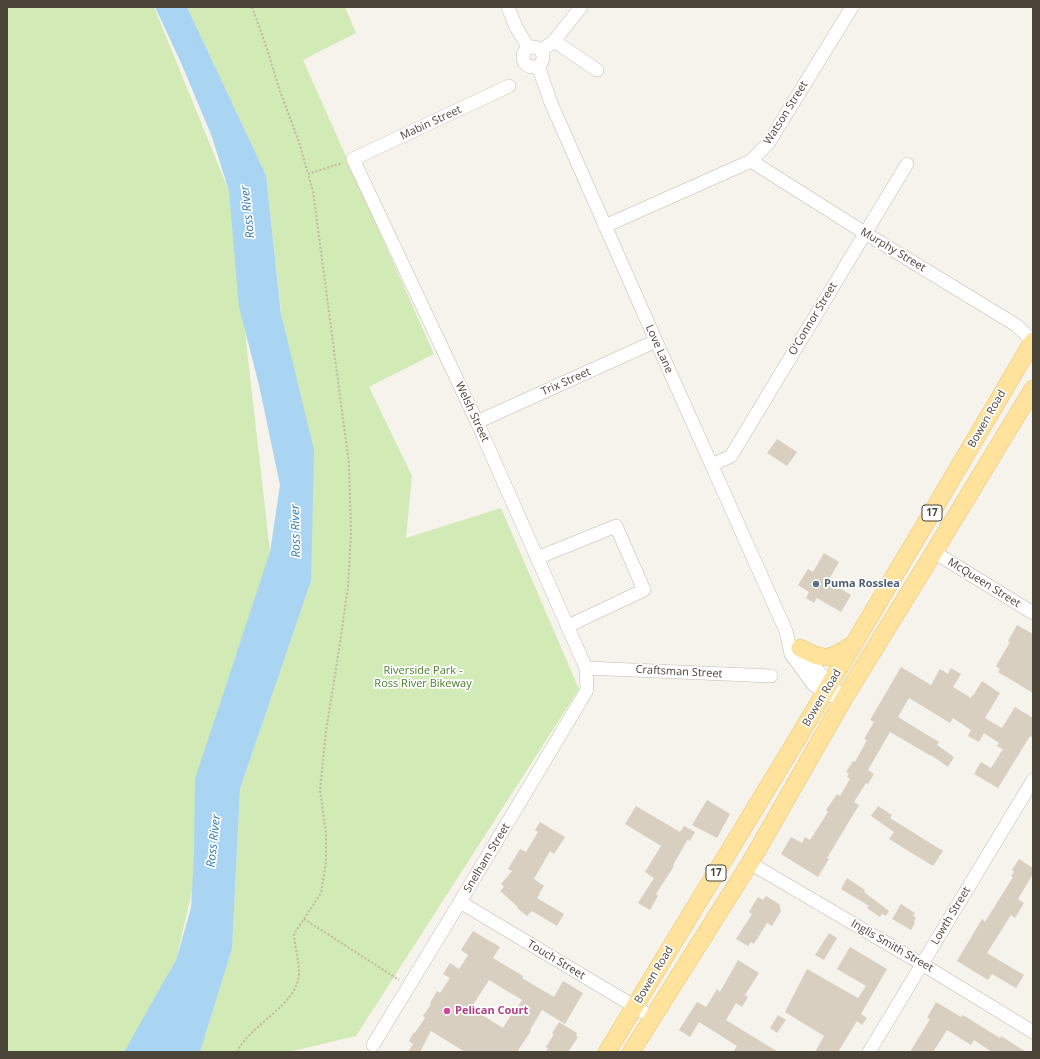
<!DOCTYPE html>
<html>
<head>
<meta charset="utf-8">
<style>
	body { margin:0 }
	#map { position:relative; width:1040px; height:1059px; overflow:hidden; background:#f6f3ec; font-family:"Open Sans",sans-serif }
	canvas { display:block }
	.frame { position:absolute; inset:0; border:8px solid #4b4439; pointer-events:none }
</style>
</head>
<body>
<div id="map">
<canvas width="1040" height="1059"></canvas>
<div class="frame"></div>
</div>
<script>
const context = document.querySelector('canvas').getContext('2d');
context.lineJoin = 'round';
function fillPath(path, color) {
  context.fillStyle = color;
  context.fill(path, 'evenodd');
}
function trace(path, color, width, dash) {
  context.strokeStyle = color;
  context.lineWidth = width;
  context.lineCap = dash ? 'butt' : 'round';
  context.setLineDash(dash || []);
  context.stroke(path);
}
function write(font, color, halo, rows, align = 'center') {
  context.font = font + ' "Open Sans",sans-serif';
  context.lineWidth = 3.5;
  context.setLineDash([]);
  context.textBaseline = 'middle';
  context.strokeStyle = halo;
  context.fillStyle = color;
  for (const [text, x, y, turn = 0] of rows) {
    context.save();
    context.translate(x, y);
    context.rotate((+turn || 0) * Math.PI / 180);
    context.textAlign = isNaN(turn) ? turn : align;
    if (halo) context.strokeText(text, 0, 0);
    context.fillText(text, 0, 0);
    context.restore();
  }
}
fillPath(new Path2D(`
	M 7,7 L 154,7 L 229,191 L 270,552 L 176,960 L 126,1052 L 7,1052 Z
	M 187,7 L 345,7 L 356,33 L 303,60 L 434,354 L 369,387 L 412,476 L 406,538 L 501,508 L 579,689 L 356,1036 L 289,1052 L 200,1052 L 232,949 L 240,789 L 311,581 L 266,175 Z`), '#d2eab5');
fillPath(new Path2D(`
	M 155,7 L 187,7 L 266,175 L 281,314 L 314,450 L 311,581 L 240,789 L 232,949 L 200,1052 L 124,1052 L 176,960 L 191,908 L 194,854 L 195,779 L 270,552 L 280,485 L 259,385 L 239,307 L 229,191 L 212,137 L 182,65 Z`), '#a9d4f2');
fillPath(new Path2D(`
	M 777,439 L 797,452 L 787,466 L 767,453 Z
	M 824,553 L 839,562 L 828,581 L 851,595 L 841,612 L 817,598 L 814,603 L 806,598 L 809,592 L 798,585 L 808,569 L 813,572 Z
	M 1017,625 L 1033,634 L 1033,693 L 998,672 L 1000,669 L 996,666 L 1010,642 L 1008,641 Z
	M 901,667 L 931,685 L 940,669 L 948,674 L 951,668 L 961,674 L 953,687 L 971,698 L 972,695 L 973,696 L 982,681 L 1000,693 L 985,718 L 1002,728 L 1015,707 L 1033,718 L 1033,738 L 1030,736 L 998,788 L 974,774 L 981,762 L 991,768 L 1003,749 L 997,746 L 999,743 L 984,733 L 979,742 L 968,736 L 971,730 L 953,718 L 950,723 L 909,698 L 898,717 L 939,742 L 937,745 L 954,757 L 948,767 L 931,755 L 931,756 L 890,732 L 868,770 L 874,774 L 868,784 L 866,783 L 854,802 L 859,805 L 827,858 L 829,859 L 818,877 L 781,854 L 791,837 L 802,843 L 805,837 L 810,840 L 828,812 L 826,810 L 837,794 L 840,796 L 850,779 L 847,777 L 849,773 L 846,772 L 853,761 L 855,762 L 867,740 L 864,739 L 874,722 L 870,720 Z
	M 707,800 L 730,814 L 717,838 L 692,825 Z
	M 636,806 L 680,832 L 684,826 L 695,832 L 690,841 L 688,839 L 673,865 L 674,866 L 656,894 L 658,896 L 650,910 L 638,903 L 654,878 L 645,872 L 661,846 L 625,824 Z
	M 878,806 L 892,815 L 890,818 L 943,851 L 933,866 L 889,839 L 894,832 L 871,816 Z
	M 540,822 L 565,837 L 554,854 L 550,851 L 534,879 L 544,886 L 539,894 L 540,894 L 537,898 L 564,914 L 557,926 L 532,911 L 527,916 L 517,908 L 518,907 L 500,891 L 504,887 L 501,884 L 512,871 L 508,869 L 520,849 L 526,852 L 538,832 L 535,830 Z
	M 1019,859 L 1033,868 L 1033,874 L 1018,899 L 1024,903 L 1015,918 L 1011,915 L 987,953 L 1024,975 L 1016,988 L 992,974 L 988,980 L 957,961 L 982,919 L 985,922 L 1013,877 L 1011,876 L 1014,872 L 1012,870 Z
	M 847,878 L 865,890 L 864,892 L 889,911 L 886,916 L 882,914 L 880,917 L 867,908 L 869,906 L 841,889 Z
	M 766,896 L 779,904 L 781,911 L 772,926 L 767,923 L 754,944 L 751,942 L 748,946 L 736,939 L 752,914 L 749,912 L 758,897 L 763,900 Z
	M 901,904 L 915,913 L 913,916 L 916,918 L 914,921 L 915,923 L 911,930 L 892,919 Z
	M 473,931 L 500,947 L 493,958 L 523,976 L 522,978 L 554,997 L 563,981 L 583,993 L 565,1024 L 542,1010 L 530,1030 L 531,1031 L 517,1052 L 465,1052 L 431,1031 L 420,1052 L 408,1052 L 413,1044 L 409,1041 L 414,1032 L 415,1033 L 425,1018 L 423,1016 L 431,1004 L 430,1003 L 437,991 L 440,993 L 450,978 L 443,974 L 450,963 L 459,969 L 468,955 L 461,950 ZM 489,980 L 522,1000 L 512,1016 L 511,1015 L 503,1028 L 471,1008 Z
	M 829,933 L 837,938 L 824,960 L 815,955 Z
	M 850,947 L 887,969 L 861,1014 L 867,1018 L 862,1025 L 857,1021 L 838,1052 L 815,1052 L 824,1036 L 785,1012 L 807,969 L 858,998 L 866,986 L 837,969 Z
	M 738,960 L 759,973 L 745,995 L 748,997 L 742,1007 L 736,1003 L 726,1020 L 778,1052 L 733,1052 L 737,1046 L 699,1022 L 690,1037 L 679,1030 L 697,1002 L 706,1007 L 717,989 L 720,992 Z
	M 936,1002 L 961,1017 L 963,1015 L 1000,1038 L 1001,1036 L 1026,1052 L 992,1052 L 974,1040 L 971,1045 L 947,1030 L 933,1052 L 910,1052 L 930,1019 L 927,1018 Z
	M 778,1015 L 786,1020 L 777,1033 L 770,1028 Z
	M 559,1022 L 577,1033 L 576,1035 L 578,1037 L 568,1052 L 546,1052 L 548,1048 L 546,1047 L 554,1034 L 552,1033 Z`), '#d8cfc1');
const minor = new Path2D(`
	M 508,7 L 516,27 L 528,47
	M 554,41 L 597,70
	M523 57a10 10 0 1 1 20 0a10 10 0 1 1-20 0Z
	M 541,51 L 554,41 L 581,7
	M 538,66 L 551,103 L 656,341 L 786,631 L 791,654 L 813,684 L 824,693 L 843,700
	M 751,161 L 865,233 L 1016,325 L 1033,341
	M 605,226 L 751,161 L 769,142 L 852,7
	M 477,422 L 656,341
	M 712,465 L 731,456 L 907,164
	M 934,552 L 1033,613
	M 537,558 L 616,526 L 644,590 L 568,626
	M 801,650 L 817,670 L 835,689
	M 586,668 L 771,676
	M 750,863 L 922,964 L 1033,1032
	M 460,902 L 652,1017
	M 373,1045 L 460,902 L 587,690 L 586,668 L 477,422 L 353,159 L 509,86
	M 869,1052 L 1033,780`);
const major = new Path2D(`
	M 800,648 C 825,661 829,660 852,645
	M 607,1052 L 796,741 L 915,541 L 1033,341
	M 631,1052 L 750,863 L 843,700 L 934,552 L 1033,389`);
trace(minor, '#c2bbae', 14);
trace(major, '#e6c16a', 18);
trace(new Path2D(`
	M 252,7 L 266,46 L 280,91 L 299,142 L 308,174
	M 304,919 L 399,980
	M 237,1052 C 250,1024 297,1006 299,974 C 299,961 295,948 294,934 L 321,893 L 326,862 L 326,833 L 320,790 L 326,731 L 339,650 L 348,586 L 351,532 L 349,464 L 313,191 L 308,174 L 342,163`), '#c4b79f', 2, [2, 2]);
trace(minor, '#fff', 13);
trace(major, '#ffe39c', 17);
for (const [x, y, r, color] of [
	[816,584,4,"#5c6f8a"],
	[447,1011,4,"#d1479c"]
]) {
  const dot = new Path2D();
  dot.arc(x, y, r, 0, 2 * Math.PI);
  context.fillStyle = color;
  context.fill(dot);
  trace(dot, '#fff', 1.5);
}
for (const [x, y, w] of [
	[932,513,20],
	[716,873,20]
]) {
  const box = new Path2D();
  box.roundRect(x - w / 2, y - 8, w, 16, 3);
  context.fillStyle = '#fff';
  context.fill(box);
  trace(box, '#4b4439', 1);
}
write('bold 10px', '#4b4439', null, [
	["17",932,513],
	["17",716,873]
]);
write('11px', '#4b4439', '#fff', [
	["Watson Street",786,113,-58],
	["Mabin Street",431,123,-25],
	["Murphy Street",893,250,31],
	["O'Connor Street",813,319,-59],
	["Love Lane",659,349,66],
	["Trix Street",566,382,-24],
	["Welsh Street",472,412,65],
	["Bowen Road",987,419,-60],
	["McQueen Street",984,583,32],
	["Craftsman Street",679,672,3],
	["Bowen Road",822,698,-59],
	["Snelham Street",487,858,-59],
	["Lowth Street",951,916,-59],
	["Inglis Smith Street",892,946,30],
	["Touch Street",556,960,31],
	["Bowen Road",654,975,-59]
]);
write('bold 11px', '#4e5e75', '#fff', [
	["Puma Rosslea",824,584]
], 'left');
write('11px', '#4a7f2a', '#fff', [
	["Riverside Park -",423,671],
	["Ross River Bikeway",423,684]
]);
write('bold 11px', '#b23c85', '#fff', [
	["Pelican Court",455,1011]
], 'left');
write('italic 12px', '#2e7ab2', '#fff', [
	["Ross River",248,212,-96],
	["Ross River",296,531,-91],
	["Ross River",214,841,-84]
]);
</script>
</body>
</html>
